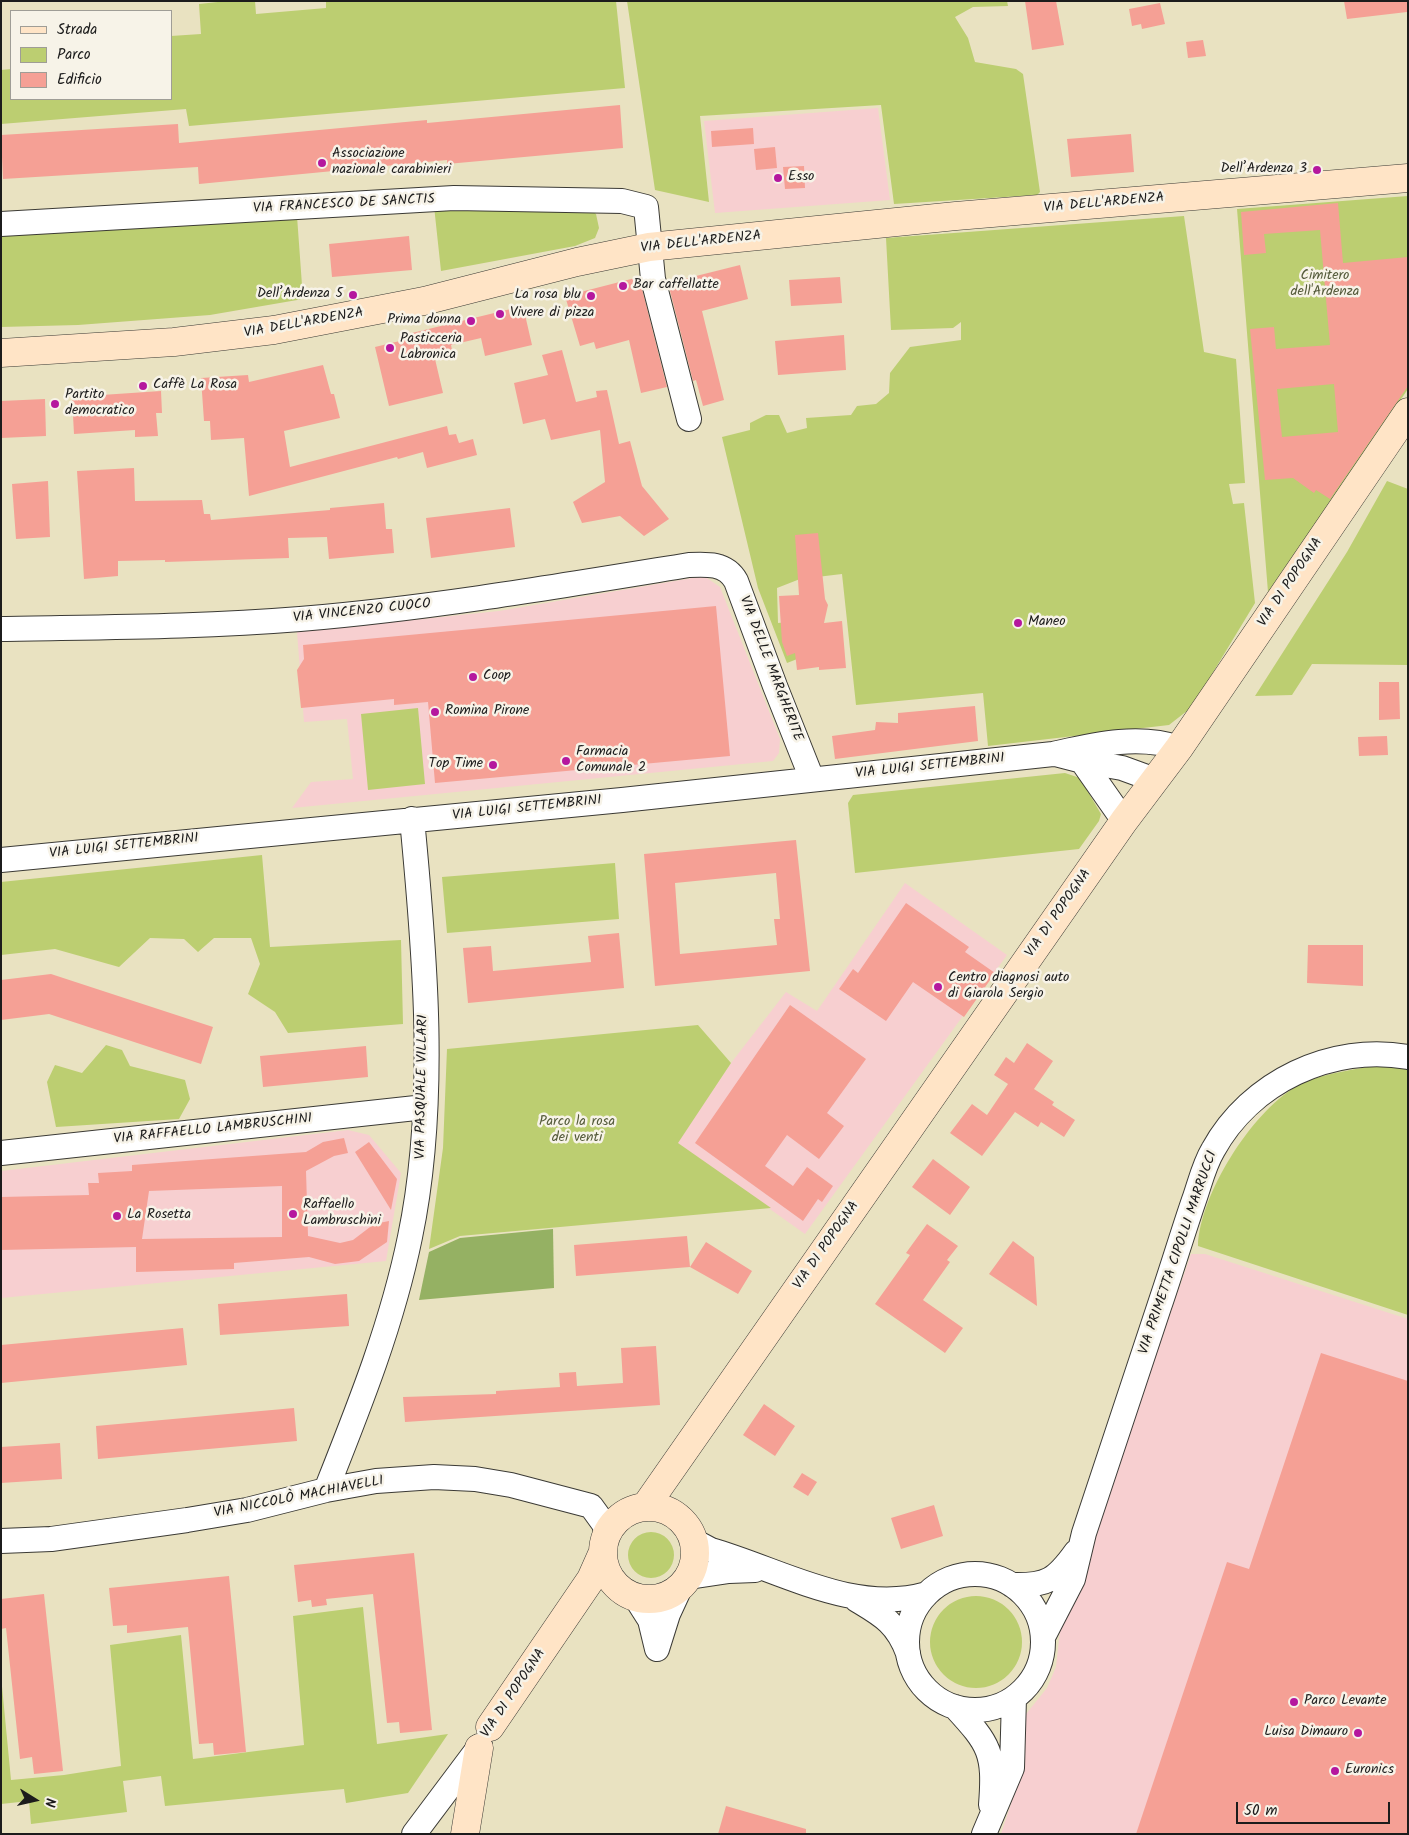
<!DOCTYPE html>
<html>
<head>
<meta charset="utf-8">
<style>
	body { margin:0 }
	#map { position:relative; width:1409px; height:1835px; overflow:hidden; background:#e9e2c1; font-family:Kalam,sans-serif }
	canvas { display:block }
	.frame { position:absolute; inset:0; border:2px solid #1c1c1c; pointer-events:none }
	.legend { position:absolute; left:10px; top:10px; width:162px; height:90px; box-sizing:border-box; background:#f7f3e8; border:1px solid #9f9d96; margin:0; padding:6px 9px; list-style:none; font-size:15px; color:#1c1c1c }
	.legend li { display:flex; align-items:center; gap:10px; height:25px }
	.legend b { width:25px; border:1px solid #9f9d96 }
	.north { position:absolute; left:10px; top:1775px; width:50px; height:50px; -webkit-text-stroke:4px #f7f3e8; paint-order:stroke; rotate:100deg; font-size:14px; font-weight:700; line-height:20px; text-align:center; color:#1c1c1c }
	.north::after { content:''; display:block; margin:auto; width:18px; height:22px; background:#1c1c1c; clip-path:polygon(50% 0,100% 100%,50% 72%,0 100%) }
	.scale { position:absolute; left:1236px; top:1802px; width:154px; height:22px; box-sizing:border-box; border:2px solid #1c1c1c; border-top:0; padding-left:6px; font-size:15px; line-height:18px; white-space:nowrap; color:#1c1c1c; -webkit-text-stroke:4px #f7f3e8; paint-order:stroke }
</style>
</head>
<body>
<div id="map">
<canvas width="1409" height="1835"></canvas>
<div class="frame"></div>
<ul class="legend">
<li><b style="height:6px;background:#ffe4c6"></b>Strada</li>
<li><b style="height:14px;background:#bcce71"></b>Parco</li>
<li><b style="height:14px;background:#f5a095"></b>Edificio</li>
</ul>
<div class="north">N</div>
<div class="scale">50 m</div>
</div>
<script>
const context = document.querySelector('canvas').getContext('2d');
context.lineJoin = 'round';
function fillPath(path, color) {
  context.fillStyle = color;
  context.fill(path, 'evenodd');
}
function trace(path, color, width, dash) {
  context.strokeStyle = color;
  context.lineWidth = width;
  context.lineCap = dash ? 'butt' : 'round';
  context.setLineDash(dash || []);
  context.stroke(path);
}
function write(font, color, halo, rows, align = 'center') {
  context.font = font + ' Kalam,sans-serif';
  context.lineWidth = 5;
  context.setLineDash([]);
  context.textBaseline = 'middle';
  context.strokeStyle = halo;
  context.fillStyle = color;
  for (const [text, x, y, turn = 0] of rows) {
    context.save();
    context.translate(x, y);
    context.rotate((+turn || 0) * Math.PI / 180);
    context.textAlign = isNaN(turn) ? turn : align;
    if (halo) context.strokeText(text, 0, 0);
    context.fillText(text, 0, 0);
    context.restore();
  }
}
fillPath(new Path2D(`
	M 878,108 L 890,200 L 715,213 L 704,121 Z
	M 704,576 L 720,587 L 780,739 L 779,753 L 773,761 L 292,808 L 311,782 L 353,779 L 347,719 L 304,722 L 297,632 L 499,611 Z
	M 905,883 L 1007,955 L 805,1234 L 677,1143 L 731,1063 L 786,992 L 817,1011 Z
	M 348,1130 L 369,1135 L 401,1173 L 386,1261 L 1,1298 L 1,1171 Z
	M 1191,1254 L 1205,1254 L 1408,1319 L 1408,1834 L 1001,1834 L 1023,1767 L 1022,1727 L 1026,1714 L 1047,1688 L 1056,1667 L 1060,1631 L 1065,1616 L 1077,1599 L 1121,1454 Z`), '#f7cfd0');
fillPath(new Path2D(`
	M 227,1 L 255,1 L 256,14 L 326,8 L 326,1 L 616,1 L 625,88 L 189,126 L 186,109 L 1,124 L 1,70 L 11,69 L 11,99 L 171,99 L 171,36 L 201,34 L 199,4 Z
	M 627,1 L 1007,1 L 1008,6 L 973,7 L 955,17 L 968,38 L 975,62 L 1016,69 L 1023,74 L 1040,192 L 1037,195 L 894,204 L 881,105 L 700,116 L 709,202 L 655,190 Z
	M 1408,196 L 1408,389 L 1268,592 L 1237,209 Z
	M 434,206 L 585,206 L 596,214 L 599,228 L 595,238 L 575,246 L 441,271 Z
	M 297,216 L 303,299 L 210,315 L 78,325 L 1,327 L 1,236 Z
	M 1184,216 L 1204,352 L 1236,359 L 1245,483 L 1229,484 L 1233,504 L 1244,503 L 1255,603 L 1192,707 L 1169,725 L 988,746 L 983,693 L 856,705 L 842,574 L 800,579 L 777,588 L 778,623 L 788,622 L 815,652 L 787,663 L 758,588 L 722,437 L 750,430 L 750,423 L 766,415 L 779,415 L 787,433 L 807,428 L 806,418 L 851,415 L 857,406 L 876,404 L 889,393 L 890,373 L 910,347 L 961,340 L 961,322 L 953,328 L 891,330 L 886,238 Z
	M 1387,481 L 1408,489 L 1408,665 L 1312,664 L 1292,695 L 1255,696 L 1347,552 Z
	M 418,708 L 425,784 L 368,790 L 361,714 Z
	M 1065,773 L 1080,778 L 1101,814 L 1099,821 L 1079,849 L 855,873 L 848,803 L 853,795 Z
	M 262,855 L 270,947 L 401,940 L 403,1024 L 288,1033 L 275,1012 L 248,994 L 260,964 L 251,938 L 214,938 L 198,952 L 184,939 L 150,938 L 119,967 L 55,949 L 1,955 L 1,882 Z
	M 615,863 L 619,919 L 447,933 L 442,877 Z
	M 698,1025 L 731,1063 L 678,1143 L 771,1208 L 460,1236 L 429,1249 L 443,1148 L 447,1049 Z
	M 106,1045 L 122,1050 L 130,1066 L 185,1080 L 190,1099 L 179,1119 L 56,1127 L 47,1082 L 55,1065 L 82,1073 Z
	M 1373,1066 L 1408,1069 L 1408,1315 L 1198,1246 C 1200,1194 1251,1114 1295,1087 C 1318,1074 1347,1071 1373,1066 Z
	M628 1555a23 23 0 1 1 46 0a23 23 0 1 1-46 0Z
	M930 1642a46 46 0 1 1 92 0a46 46 0 1 1-92 0Z
	M 363,1607 L 377,1744 L 448,1734 L 408,1793 L 346,1803 L 344,1789 L 165,1806 L 161,1776 L 123,1781 L 127,1812 L 31,1824 L 29,1801 L 1,1804 L 1,1676 L 11,1780 L 64,1775 L 121,1766 L 110,1645 L 181,1635 L 193,1759 L 304,1745 L 293,1616 Z`), '#bcce71');
fillPath(new Path2D(`
	M 553,1229 L 554,1288 L 419,1300 L 429,1252 L 460,1238 Z`), '#95b163');
fillPath(new Path2D(`
	M 1025,1 L 1056,1 L 1064,45 L 1032,50 Z
	M 1344,1 L 1407,1 L 1407,12 L 1347,19 Z
	M 1160,3 L 1165,24 L 1142,29 L 1141,24 L 1132,26 L 1129,9 Z
	M 1203,40 L 1206,56 L 1188,58 L 1186,42 Z
	M 620,105 L 623,148 L 447,164 L 447,160 L 199,184 L 198,167 L 3,179 L 1,135 L 178,124 L 179,143 L 427,120 L 427,123 Z
	M 753,128 L 754,144 L 712,147 L 711,131 Z
	M 1131,134 L 1134,172 L 1071,177 L 1067,139 Z
	M 775,147 L 777,168 L 756,170 L 754,149 Z
	M 804,166 L 805,188 L 785,189 L 783,167 Z
	M 1338,203 L 1343,263 L 1408,257 L 1408,386 L 1330,499 L 1316,490 L 1314,493 L 1293,478 L 1265,480 L 1250,329 L 1274,327 L 1276,349 L 1330,345 L 1320,230 L 1264,234 L 1266,253 L 1244,255 L 1241,212 ZM 1334,384 L 1338,432 L 1282,437 L 1277,389 Z
	M 409,236 L 412,270 L 332,277 L 329,244 Z
	M 740,265 L 748,299 L 702,311 L 724,400 L 703,406 L 696,380 L 693,381 L 668,283 Z
	M 639,277 L 667,387 L 641,393 L 629,340 L 596,349 L 594,342 L 580,346 L 565,296 Z
	M 840,277 L 842,303 L 791,306 L 789,280 Z
	M 523,306 L 532,345 L 485,356 L 481,338 L 451,345 L 453,355 L 435,359 L 443,393 L 389,406 L 375,347 L 408,339 L 408,334 Z
	M 844,335 L 846,370 L 778,375 L 775,341 Z
	M 562,350 L 576,402 L 597,397 L 596,391 L 607,390 L 619,444 L 630,441 L 642,486 L 669,519 L 644,536 L 620,516 L 582,523 L 573,502 L 605,482 L 600,430 L 551,440 L 545,419 L 523,424 L 514,383 L 548,375 L 542,355 Z
	M 323,365 L 331,394 L 334,394 L 340,418 L 284,431 L 290,467 L 447,426 L 449,435 L 456,434 L 459,443 L 473,439 L 477,455 L 427,468 L 423,452 L 398,459 L 397,457 L 249,496 L 244,438 L 211,440 L 210,421 L 204,421 L 201,378 L 248,375 L 249,382 Z
	M 161,391 L 162,413 L 156,413 L 158,436 L 135,437 L 135,430 L 74,434 L 72,397 Z
	M 45,399 L 46,436 L 1,438 L 1,401 Z
	M 134,468 L 135,501 L 202,500 L 204,514 L 210,514 L 211,520 L 330,510 L 330,508 L 384,503 L 386,529 L 392,529 L 394,553 L 329,559 L 327,537 L 288,538 L 289,558 L 165,562 L 165,560 L 118,561 L 118,576 L 84,579 L 77,471 Z
	M 48,481 L 50,537 L 16,539 L 12,484 Z
	M 510,508 L 515,547 L 431,558 L 426,518 Z
	M 818,533 L 825,599 L 828,605 L 824,623 L 842,621 L 846,668 L 819,670 L 819,667 L 797,670 L 795,653 L 787,656 L 782,642 L 779,596 L 799,595 L 795,535 Z
	M 716,606 L 730,756 L 435,783 L 428,702 L 394,705 L 394,699 L 301,708 L 297,670 L 304,659 L 303,645 Z
	M 1379,682 L 1399,682 L 1400,719 L 1379,720 Z
	M 975,706 L 978,741 L 835,759 L 832,736 L 875,730 L 876,722 L 898,723 L 898,713 Z
	M 1387,736 L 1388,755 L 1359,756 L 1358,737 Z
	M 796,840 L 810,971 L 655,986 L 644,854 ZM 776,873 L 780,919 L 774,919 L 777,945 L 680,954 L 675,883 Z
	M 906,903 L 969,947 L 965,952 L 995,973 L 964,1017 L 913,982 L 886,1021 L 839,989 L 853,969 L 858,973 Z
	M 619,933 L 624,988 L 468,1003 L 463,948 L 491,946 L 493,971 L 591,962 L 588,936 Z
	M 1308,945 L 1363,945 L 1363,986 L 1307,983 Z
	M 51,974 L 213,1027 L 201,1064 L 49,1014 L 1,1020 L 1,980 Z
	M 790,1005 L 866,1059 L 827,1113 L 844,1126 L 819,1159 L 787,1135 L 765,1166 L 793,1186 L 807,1167 L 833,1186 L 822,1202 L 818,1199 L 803,1221 L 695,1143 Z
	M 1027,1043 L 1053,1061 L 1034,1089 L 1054,1102 L 1052,1105 L 1075,1120 L 1064,1137 L 1041,1122 L 1038,1127 L 1015,1112 L 982,1156 L 950,1133 L 972,1104 L 987,1115 L 1008,1084 L 994,1075 L 1006,1057 L 1014,1063 Z
	M 366,1046 L 368,1077 L 263,1087 L 260,1056 Z
	M 344,1138 L 348,1153 L 334,1156 L 306,1171 L 308,1236 L 340,1243 L 353,1240 L 374,1224 L 389,1221 L 387,1242 L 359,1261 L 335,1264 L 309,1257 L 234,1263 L 234,1269 L 136,1272 L 136,1247 L 1,1250 L 1,1197 L 89,1195 L 88,1183 L 99,1183 L 98,1173 L 132,1171 L 132,1165 L 306,1152 L 323,1142 ZM 282,1186 L 282,1237 L 142,1239 L 149,1191 Z
	M 369,1142 L 397,1179 L 391,1210 L 355,1152 Z
	M 933,1159 L 970,1187 L 950,1215 L 912,1187 Z
	M 927,1224 L 958,1246 L 947,1260 L 950,1262 L 923,1300 L 963,1328 L 945,1353 L 875,1304 L 910,1255 L 906,1253 Z
	M 687,1236 L 690,1267 L 576,1276 L 574,1245 Z
	M 1013,1241 L 1034,1257 L 1037,1306 L 989,1274 Z
	M 706,1242 L 752,1271 L 738,1294 L 690,1267 Z
	M 347,1294 L 349,1326 L 220,1335 L 218,1304 Z
	M 183,1328 L 187,1365 L 1,1383 L 1,1345 Z
	M 656,1346 L 660,1405 L 405,1422 L 403,1397 L 496,1394 L 496,1391 L 560,1387 L 559,1373 L 576,1372 L 577,1386 L 623,1383 L 621,1348 Z
	M 1321,1353 L 1408,1381 L 1408,1834 L 1136,1834 L 1227,1562 L 1249,1569 Z
	M 764,1404 L 795,1426 L 775,1456 L 743,1435 Z
	M 294,1408 L 297,1441 L 98,1459 L 96,1426 Z
	M 60,1443 L 62,1479 L 1,1483 L 1,1447 Z
	M 802,1473 L 817,1482 L 808,1496 L 793,1487 Z
	M 934,1505 L 943,1536 L 901,1549 L 891,1518 Z
	M 414,1553 L 432,1730 L 400,1733 L 399,1722 L 387,1723 L 373,1594 L 326,1599 L 327,1605 L 312,1607 L 311,1600 L 298,1602 L 294,1565 Z
	M 229,1576 L 246,1752 L 214,1755 L 213,1743 L 199,1744 L 188,1627 L 127,1633 L 127,1625 L 113,1626 L 109,1588 Z
	M 44,1594 L 63,1771 L 34,1774 L 32,1757 L 20,1759 L 6,1628 L 1,1629 L 1,1599 Z
	M 726,1806 L 806,1829 L 806,1834 L 718,1834 Z`), '#f5a095');
const minor = new Path2D(`
	M 1,224 L 454,198 L 622,201 L 646,207 L 653,279 L 689,419
	M 1,629 C 101,627 201,627 300,619 C 431,608 560,586 689,565 C 707,564 726,563 736,581 L 775,686 L 812,779
	M 1055,754 L 1082,761 L 1124,821
	M 1082,761 L 1122,768 L 1155,780
	M 1,860 L 622,800 L 1053,754 C 1094,745 1138,734 1179,748
	M 1,1153 L 425,1107
	M 326,1490 C 359,1407 392,1325 410,1237 C 438,1103 425,954 412,819
	M 1,1541 L 51,1539 L 187,1520 L 247,1510 L 326,1490 L 376,1481 L 434,1477 L 475,1479 L 511,1485 L 591,1506 L 604,1524 L 607,1534
	M 694,1541 L 711,1550 C 781,1570 853,1615 927,1594
	M907 1642a68 68 0 1 1 136 0a68 68 0 1 1-136 0Z
	M 689,1577 L 729,1571 L 755,1570
	M 1012,1585 C 1047,1586 1056,1580 1076,1552
	M 636,1598 L 650,1620 L 657,1649
	M 857,1600 C 882,1615 897,1623 908,1653
	M 1043,1637 L 1073,1579 L 1084,1533 C 1109,1458 1134,1382 1159,1307 C 1171,1272 1182,1235 1194,1200 C 1200,1183 1204,1165 1213,1150 C 1250,1082 1332,1043 1408,1057
	M 657,1649 L 668,1614 L 680,1588
	M 955,1707 C 990,1745 995,1753 991,1805
	M 414,1834 L 480,1746
	M 984,1834 L 1012,1768 L 1014,1698`);
const secondary = new Path2D(`
	M 1,353 L 174,342 L 274,330 L 424,301 L 577,262 L 649,247 L 956,216 L 1408,178
	M603 1553a46 46 0 1 1 92 0a46 46 0 1 1-92 0Z
	M 645,1507 L 1124,821 L 1179,748 L 1408,412
	M 490,1727 L 591,1579 L 603,1552
	M 465,1834 L 479,1748`);
trace(minor, '#3b3a35', 26);
trace(secondary, '#3b3a35', 29);
trace(minor, '#fff', 24);
trace(secondary, '#ffe4c6', 28);
for (const [x, y, r, color] of [
	[322,163,5,"#b5179e"],
	[1317,170,5,"#b5179e"],
	[778,178,5,"#b5179e"],
	[623,286,5,"#b5179e"],
	[353,295,5,"#b5179e"],
	[591,296,5,"#b5179e"],
	[500,314,5,"#b5179e"],
	[471,321,5,"#b5179e"],
	[390,348,5,"#b5179e"],
	[143,386,5,"#b5179e"],
	[55,404,5,"#b5179e"],
	[1018,623,5,"#b5179e"],
	[473,677,5,"#b5179e"],
	[435,712,5,"#b5179e"],
	[566,761,5,"#b5179e"],
	[493,765,5,"#b5179e"],
	[938,987,5,"#b5179e"],
	[293,1214,5,"#b5179e"],
	[117,1216,5,"#b5179e"],
	[1294,1702,5,"#b5179e"],
	[1358,1733,5,"#b5179e"],
	[1335,1771,5,"#b5179e"]
]) {
  const dot = new Path2D();
  dot.arc(x, y, r, 0, 2 * Math.PI);
  context.fillStyle = color;
  context.fill(dot);
  trace(dot, '#f7f3e8', 2);
}
write('14px', '#1c1c1c', '#f7f3e8', [
	["Associazione",332,155],
	["nazionale carabinieri",332,171],
	["Dell’Ardenza 3",1307,170,"right"],
	["Esso",788,178],
	["Bar caffellatte",633,286],
	["Dell’Ardenza 5",343,295,"right"],
	["La rosa blu",581,296,"right"],
	["Vivere di pizza",510,314],
	["Prima donna",461,321,"right"],
	["Pasticceria",400,340],
	["Labronica",400,356],
	["Caffè La Rosa",153,386],
	["Partito",65,396],
	["democratico",65,412],
	["Maneo",1028,623],
	["Coop",483,677],
	["Romina Pirone",445,712],
	["Farmacia",576,753],
	["Comunale 2",576,769],
	["Top Time",483,765,"right"],
	["Centro diagnosi auto",948,979],
	["di Giarola Sergio",948,995],
	["Raffaello",303,1206],
	["Lambruschini",303,1222],
	["La Rosetta",127,1216],
	["Parco Levante",1304,1702],
	["Luisa Dimauro",1348,1733,"right"],
	["Euronics",1345,1771]
], 'left');
write('14px', '#1c1c1c', '#f7f3e8', [
	["VIA DELL'ARDENZA",1104,204,-5],
	["VIA FRANCESCO DE SANCTIS",344,205,-3],
	["VIA DELL'ARDENZA",701,243,-6],
	["VIA DELL'ARDENZA",304,324,-10],
	["VIA DI POPOGNA",1291,583,-56],
	["VIA VINCENZO CUOCO",362,612,-6],
	["VIA DELLE MARGHERITE",770,669,69],
	["VIA LUIGI SETTEMBRINI",930,767,-6],
	["VIA LUIGI SETTEMBRINI",527,809,-6],
	["VIA LUIGI SETTEMBRINI",124,847,-6],
	["VIA DI POPOGNA",1059,914,-55],
	["VIA PASQUALE VILLARI",423,1087,-89],
	["VIA RAFFAELLO LAMBRUSCHINI",213,1130,-6],
	["VIA DI POPOGNA",827,1246,-55],
	["VIA PRIMETTA CIPOLLI MARRUCCI",1179,1253,-71],
	["VIA NICCOLÒ MACHIAVELLI",299,1498,-11],
	["VIA DI POPOGNA",514,1694,-56]
]);
write('14px', '#545a3a', '#f7f3e8', [
	["Cimitero",1325,277],
	["dell'Ardenza",1325,293],
	["Parco la rosa",577,1123],
	["dei venti",577,1139]
]);
</script>
</body>
</html>
